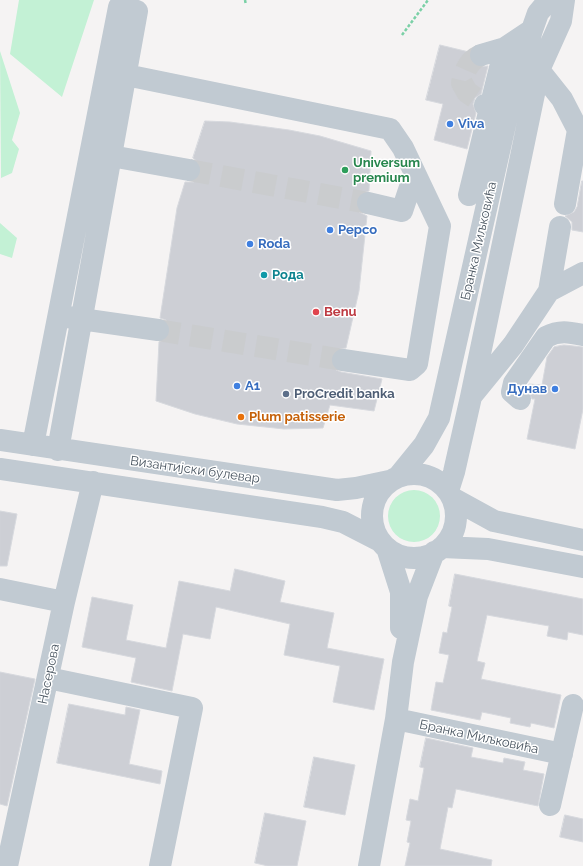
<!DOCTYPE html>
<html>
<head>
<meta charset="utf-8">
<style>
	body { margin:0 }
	canvas { display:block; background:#f5f3f3 }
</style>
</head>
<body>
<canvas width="583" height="866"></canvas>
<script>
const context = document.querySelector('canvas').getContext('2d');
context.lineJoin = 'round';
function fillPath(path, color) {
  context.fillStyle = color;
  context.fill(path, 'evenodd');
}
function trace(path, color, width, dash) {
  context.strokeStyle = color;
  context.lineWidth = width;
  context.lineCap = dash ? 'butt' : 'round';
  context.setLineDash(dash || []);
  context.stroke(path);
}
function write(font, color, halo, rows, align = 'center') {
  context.font = font + ' Raleway,sans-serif';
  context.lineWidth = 3;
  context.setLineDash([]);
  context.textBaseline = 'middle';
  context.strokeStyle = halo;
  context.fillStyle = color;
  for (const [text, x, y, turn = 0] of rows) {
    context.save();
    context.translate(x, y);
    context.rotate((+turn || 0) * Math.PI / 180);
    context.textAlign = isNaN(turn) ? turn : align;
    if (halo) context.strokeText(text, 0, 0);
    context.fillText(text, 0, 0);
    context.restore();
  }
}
fillPath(new Path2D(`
	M 19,0 L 94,0 L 62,97 L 10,54 Z
	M 0,51 L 20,113 L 12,140 L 19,149 L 12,173 L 1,178 Z
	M 0,223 L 17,238 L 12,258 L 0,254 Z
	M388 516a26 26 0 1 1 52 0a26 26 0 1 1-52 0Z`), '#c3f1d5');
const building = new Path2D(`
	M 440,45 L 469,52 L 469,59 L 473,64 L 478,67 L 488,66 L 481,94 L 475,98 L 473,104 L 476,113 L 467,149 L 434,140 L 443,104 L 426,100 Z
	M 205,121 L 230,122 L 289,130 L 320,136 L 371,151 L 369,191 L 359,194 L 356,201 L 356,207 L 359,212 L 367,216 L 359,291 L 346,348 L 338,349 L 333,353 L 331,359 L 332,365 L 336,370 L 341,372 L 382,379 L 374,411 L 330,405 L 323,428 L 284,429 L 237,424 L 195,414 L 156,401 L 159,342 L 168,338 L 170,331 L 170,326 L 166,320 L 160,318 L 177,208 L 185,182 L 194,182 L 198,178 L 201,173 L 201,165 L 193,158 Z
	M 582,181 L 583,181 L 583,232 L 572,230 L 572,222 L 565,216 L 574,212 L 577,207 Z
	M 564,345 L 583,347 L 583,409 L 575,449 L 527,439 L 535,399 L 532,399 L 528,389 L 529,384 L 542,385 L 547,357 L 554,347 Z
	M 0,511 L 17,514 L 7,566 L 0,566 Z
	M 235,569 L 285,581 L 280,602 L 334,613 L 327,648 L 384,659 L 374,710 L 333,702 L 340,666 L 284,655 L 290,624 L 216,607 L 210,639 L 183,634 L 172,691 L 131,682 L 136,658 L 82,647 L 92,597 L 133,605 L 126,640 L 166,648 L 179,581 L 230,591 Z
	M 455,574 L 583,599 L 583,635 L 568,632 L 567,640 L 547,636 L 549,626 L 487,615 L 477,661 L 485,663 L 481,679 L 561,695 L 554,728 L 531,723 L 530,727 L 510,723 L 511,718 L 482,712 L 480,720 L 431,710 L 436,682 L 443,683 L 449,655 L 439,653 L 443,632 L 447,633 L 452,607 L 449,606 Z
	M 0,672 L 35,679 L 7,806 L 0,804 Z
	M 69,704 L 125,715 L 126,707 L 140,710 L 129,764 L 162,771 L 160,784 L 57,763 Z
	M 426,738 L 473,748 L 471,757 L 503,763 L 504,758 L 525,762 L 523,770 L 544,774 L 538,806 L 456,789 L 452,808 L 448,807 L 440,849 L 492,860 L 491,866 L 405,866 L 410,843 L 407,842 L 411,821 L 406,820 L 410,799 L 418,801 L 424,768 L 420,767 Z
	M 314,757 L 355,765 L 345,815 L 304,807 Z
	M 265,813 L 306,821 L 297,866 L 268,866 L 255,863 Z
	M 565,815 L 583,819 L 583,842 L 560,837 Z`);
fillPath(building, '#cdcfd5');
trace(building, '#d7d9de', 1);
trace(new Path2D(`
	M 481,55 C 468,61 465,70 462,83 L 467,92 L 485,105
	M 189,170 L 368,203
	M 158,330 L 343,360`), '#caccce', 22, [22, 11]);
trace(new Path2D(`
	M 245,0 L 246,5
	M 402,35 L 428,0`), '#7ad0a6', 2.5, [3, 2]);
trace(new Path2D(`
	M 481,55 L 505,48
	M 539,70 L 562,99 L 578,130 L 565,204
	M 126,75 L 390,129 L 403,148 L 440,226 L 417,364 L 410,370 L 343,360
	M 507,116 L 490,108 L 505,48 L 532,30
	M 111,156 L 189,170
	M 469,195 L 490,108 L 485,105
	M 368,203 L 402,211 L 414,175
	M 549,291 L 583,273
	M 67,317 L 158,330
	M 473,394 L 513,345 L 549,291 L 560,227
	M 520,399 L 512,392 L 514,383 L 546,337 C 559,330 569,332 583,335
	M 0,440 L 337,490 L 356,488 L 389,481
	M 33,445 L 119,7 L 137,11 L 58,450
	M 0,469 L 322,517 L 343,522 L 380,541
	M372 516a42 42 0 1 1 84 0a42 42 0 1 1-84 0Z
	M 398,477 L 424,445 L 439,418 L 507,116 L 532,30 L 538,13 L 549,0
	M 448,491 L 454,472 L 471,397 L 539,70 L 561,21 L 564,0
	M 452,498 L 494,521 L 583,540
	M 442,547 L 488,549 L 583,567
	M 387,548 L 401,592 L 401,628
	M 0,589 L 64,602
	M 48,678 L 192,708 L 160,866
	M 396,719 L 562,754
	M 550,805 L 573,705
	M 7,866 L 64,602 L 93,482
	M 369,866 L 396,719 L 403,662 L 417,596 L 434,552`), '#c1cad2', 22);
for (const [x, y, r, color] of [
	[450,124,4,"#3f7fe0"],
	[345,170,4,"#2e9e5b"],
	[330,230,4,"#3f7fe0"],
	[250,244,4,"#3f7fe0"],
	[264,275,4,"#0f9aa8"],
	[316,312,4,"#e0444e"],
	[237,386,4,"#3f7fe0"],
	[555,389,4,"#3f7fe0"],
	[286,394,4,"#5c6f8a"],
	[241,417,4,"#e8710a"]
]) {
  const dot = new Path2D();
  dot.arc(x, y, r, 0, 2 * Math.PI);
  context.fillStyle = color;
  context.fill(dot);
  trace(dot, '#fff', 1.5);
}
write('bold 13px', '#366cbe', '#fff', [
	["Viva",458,124],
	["Pepco",338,230],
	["Roda",258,244],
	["A1",245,386],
	["Дунав",547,389,"right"]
], 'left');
write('bold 13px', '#27864d', '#fff', [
	["Universum",353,163],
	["premium",353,178]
], 'left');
write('13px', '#4a5661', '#fff', [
	["Бранка Миљковића",479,241,-77],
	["Византијски булевар",195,470,8],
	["Насерова",49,674,-78],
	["Бранка Миљковића",479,737,12]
]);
write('bold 13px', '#0d838f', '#fff', [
	["Рода",272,275]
], 'left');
write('bold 13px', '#be3a42', '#fff', [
	["Benu",324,312]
], 'left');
write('bold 13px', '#4e5e75', '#fff', [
	["ProCredit banka",294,394]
], 'left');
write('bold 13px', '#c56008', '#fff', [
	["Plum patisserie",249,417]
], 'left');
</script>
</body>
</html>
